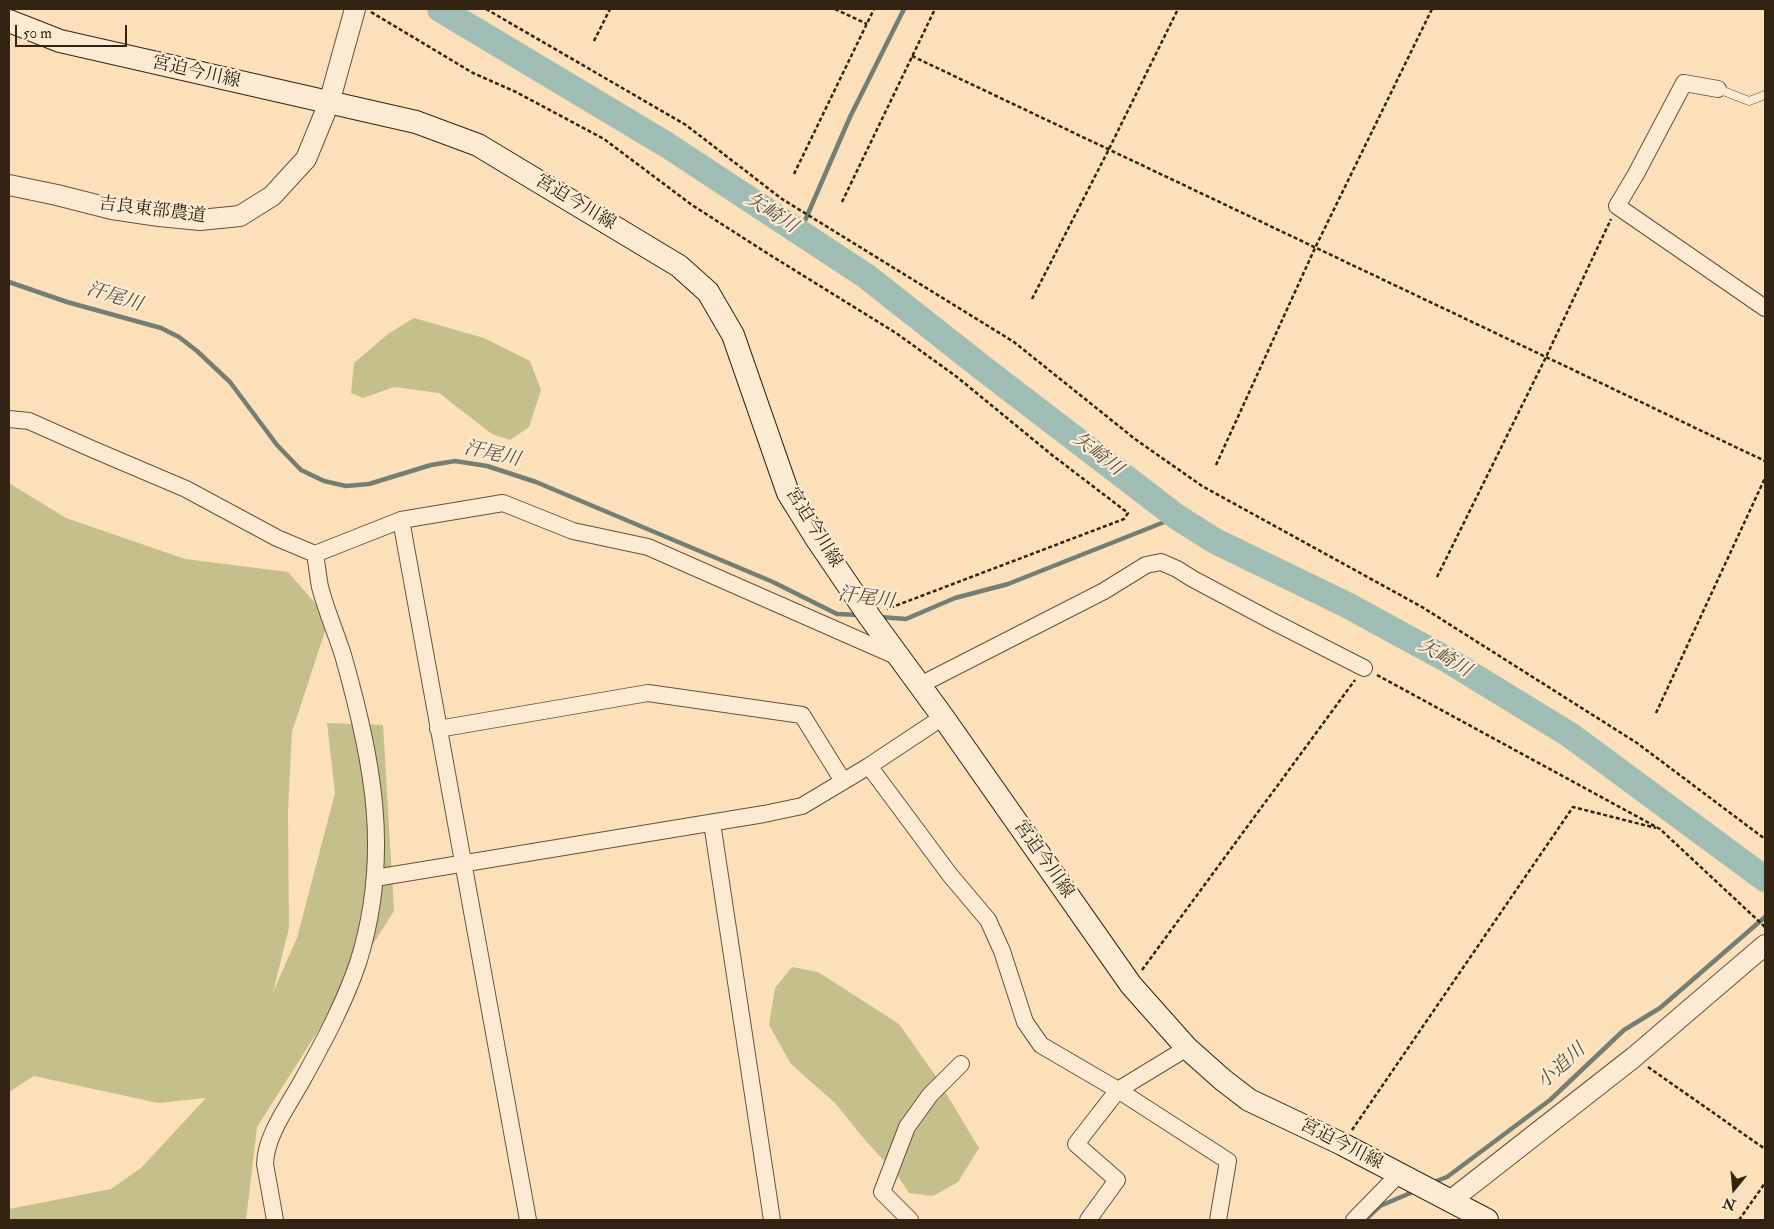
<!DOCTYPE html>
<html>
<head>
<meta charset="utf-8">
<style>
	body { margin:0 }
	#map { position:relative; width:1774px; height:1229px; overflow:hidden; background:#fbe0b9; font-family:"IM FELL Double Pica",serif }
	canvas { display:block }
	.frame { position:absolute; inset:0; border:10px solid #322312; pointer-events:none }
	.north { position:absolute; left:1709px; top:1164px; width:50px; height:50px; -webkit-text-stroke:4px #fcebd2; paint-order:stroke; rotate:197deg; font-size:14px; font-weight:700; line-height:20px; text-align:center; color:#322312 }
	.north::after { content:''; display:block; margin:auto; width:18px; height:22px; background:#322312; clip-path:polygon(50% 0,100% 100%,50% 72%,0 100%) }
	.scale { position:absolute; left:15px; top:25px; width:112px; height:22px; box-sizing:border-box; border:2px solid #322312; border-top:0; padding-left:6px; font-size:15px; line-height:18px; white-space:nowrap; color:#322312; -webkit-text-stroke:4px #fcebd2; paint-order:stroke }
</style>
</head>
<body>
<div id="map">
<canvas width="1774" height="1229"></canvas>
<div class="frame"></div>
<div class="north">N</div>
<div class="scale">50 m</div>
</div>
<script>
const context = document.querySelector('canvas').getContext('2d');
context.lineJoin = 'round';
function fillPath(path, color) {
  context.fillStyle = color;
  context.fill(path, 'evenodd');
}
function trace(path, color, width, dash) {
  context.strokeStyle = color;
  context.lineWidth = width;
  context.lineCap = dash ? 'butt' : 'round';
  context.setLineDash(dash || []);
  context.stroke(path);
}
function write(font, color, halo, rows, align = 'center') {
  context.font = font + ' "IM FELL Double Pica","Noto Serif JP",serif';
  context.lineWidth = 4.5;
  context.setLineDash([]);
  context.textBaseline = 'middle';
  context.strokeStyle = halo;
  context.fillStyle = color;
  for (const [text, x, y, turn = 0] of rows) {
    context.save();
    context.translate(x, y);
    context.rotate((+turn || 0) * Math.PI / 180);
    context.textAlign = isNaN(turn) ? turn : align;
    if (halo) context.strokeText(text, 0, 0);
    context.fillText(text, 0, 0);
    context.restore();
  }
}
fillPath(new Path2D(`
	M 414,318 L 484,338 L 530,361 L 541,390 L 529,427 L 510,440 L 492,434 L 439,393 L 394,387 L 363,398 L 351,393 L 354,363 L 388,334 Z
	M 9,483 L 66,518 L 185,559 L 288,572 L 329,619 L 292,732 L 288,811 L 289,928 L 273,992 L 297,938 L 335,793 L 327,723 L 383,725 L 394,911 L 257,1127 L 246,1220 L 9,1220 L 9,1209 L 111,1189 L 141,1168 L 206,1098 L 158,1103 L 34,1076 L 9,1092 Z
	M 792,967 L 818,972 L 899,1024 L 935,1075 L 979,1148 L 958,1182 L 933,1196 L 909,1193 L 897,1175 L 865,1140 L 835,1103 L 791,1064 L 769,1025 L 775,988 Z`), '#c5c08b');
trace(new Path2D(`
	M 800,232 L 850,117 L 904,9
	M 9,282 L 67,302 L 161,328 L 179,337 L 197,351 L 230,382 L 277,445 L 301,470 L 324,481 L 346,486 L 369,484 L 431,465 L 455,461 L 487,466 L 536,482 L 773,582 L 837,614 L 860,615
	M 880,617 L 906,619 L 955,598 L 1008,584 L 1177,517
	M 1431,1183 L 1447,1177 L 1550,1100 L 1624,1030 L 1660,1008 L 1765,917
	M 1365,1220 L 1380,1206 L 1415,1191`), '#737f74', 4.5);
trace(new Path2D(`
	M 440,9 L 667,145 L 866,276 L 984,369 L 1177,517 L 1215,541 L 1347,605 L 1446,659 L 1570,735 L 1765,879`), '#9fbcb5', 26);
const service = new Path2D(`
	M 1718,89 L 1749,101 L 1765,95`);
const minor = new Path2D(`
	M 1718,89 L 1684,83 L 1636,174 L 1617,206 L 1765,308
	M 9,419 L 29,421 L 92,449 L 186,489 L 277,538 L 315,554 L 401,520 L 503,503 L 573,531 L 648,547 L 898,657
	M 401,520 L 528,1220
	M 920,685 L 1104,591 L 1146,565 L 1161,562 L 1177,569 L 1193,579 L 1272,621 L 1364,668
	M 438,729 L 648,693 L 802,715 L 843,781
	M 869,766 L 950,875 L 988,920 L 1002,951 L 1025,1022 L 1041,1045 L 1118,1090 L 1228,1161 L 1218,1220
	M 712,823 L 772,1220
	M 375,878 L 764,814 L 802,806 L 869,766 L 943,717
	M 275,1220 L 265,1164 C 266,1134 289,1105 303,1079 C 324,1041 344,1004 358,963 C 392,855 373,761 343,655 C 336,633 326,610 320,587 C 318,576 317,565 315,554
	M 910,1220 L 882,1192 L 907,1127 L 930,1095 L 961,1064
	M 1088,1220 L 1117,1180 L 1076,1144 L 1118,1090 L 1187,1048
	M 1354,1220 L 1399,1174`);
const tertiary = new Path2D(`
	M 9,185 L 57,195 L 112,209 L 159,216 L 200,220 L 240,216 L 272,196 L 306,159 L 329,103 L 355,9
	M 1450,1201 L 1634,1057 L 1765,945`);
const secondary = new Path2D(`
	M 9,21 L 60,41 L 416,122 L 478,145 L 679,266 L 708,292 L 733,335 L 788,493 L 816,538 L 869,616 L 943,717 L 1131,985 L 1187,1048 L 1223,1080 L 1249,1100 L 1342,1144 L 1487,1220`);
trace(service, '#64523c', 9);
trace(minor, '#64523c', 18);
trace(tertiary, '#64523c', 22);
trace(secondary, '#322312', 24);
trace(new Path2D(`
	M 486,9 L 686,125 L 782,199 L 1014,342 L 1135,439 L 1202,486 L 1422,607 L 1637,743 L 1765,839
	M 835,9 L 867,24
	M 371,12 L 473,73 L 516,92 L 604,139 L 692,205 L 770,255 L 896,333 L 957,377 L 1052,455 L 1128,513 L 1124,519 L 887,609
	M 594,41 L 610,9
	M 912,56 L 1765,461
	M 794,174 L 874,9
	M 842,202 L 935,9
	M 1032,299 L 1109,149 L 1178,9
	M 1216,465 L 1315,248 L 1432,9
	M 1437,577 L 1546,357 L 1611,219
	M 1377,675 L 1660,829 L 1765,927
	M 1656,713 L 1765,478
	M 1142,970 L 1355,680
	M 1648,1067 L 1765,1149
	M 1352,1130 L 1573,807 L 1656,828
	M 1739,1220 L 1765,1183`), '#322312', 2.5, [4, 2.5]);
trace(service, '#fcebd2', 8);
trace(minor, '#fcebd2', 16);
trace(tertiary, '#fcebd2', 20);
trace(secondary, '#fcebd2', 22);
write('18px', '#322312', '#fcebd2', [
	["宮迫今川線",196,73,13],
	["宮迫今川線",575,203,31],
	["吉良東部農道",152,211,7],
	["宮迫今川線",813,528,58],
	["宮迫今川線",1043,860,55],
	["宮迫今川線",1341,1145,27]
]);
write('italic 19px', '#535143', '#fcebd2', [
	["矢崎川",771,214,33],
	["汗尾川",114,298,17],
	["汗尾川",492,455,13],
	["矢崎川",1097,455,38],
	["汗尾川",866,599,8],
	["矢崎川",1444,659,30],
	["小追川",1562,1067,-42]
]);
</script>
</body>
</html>
